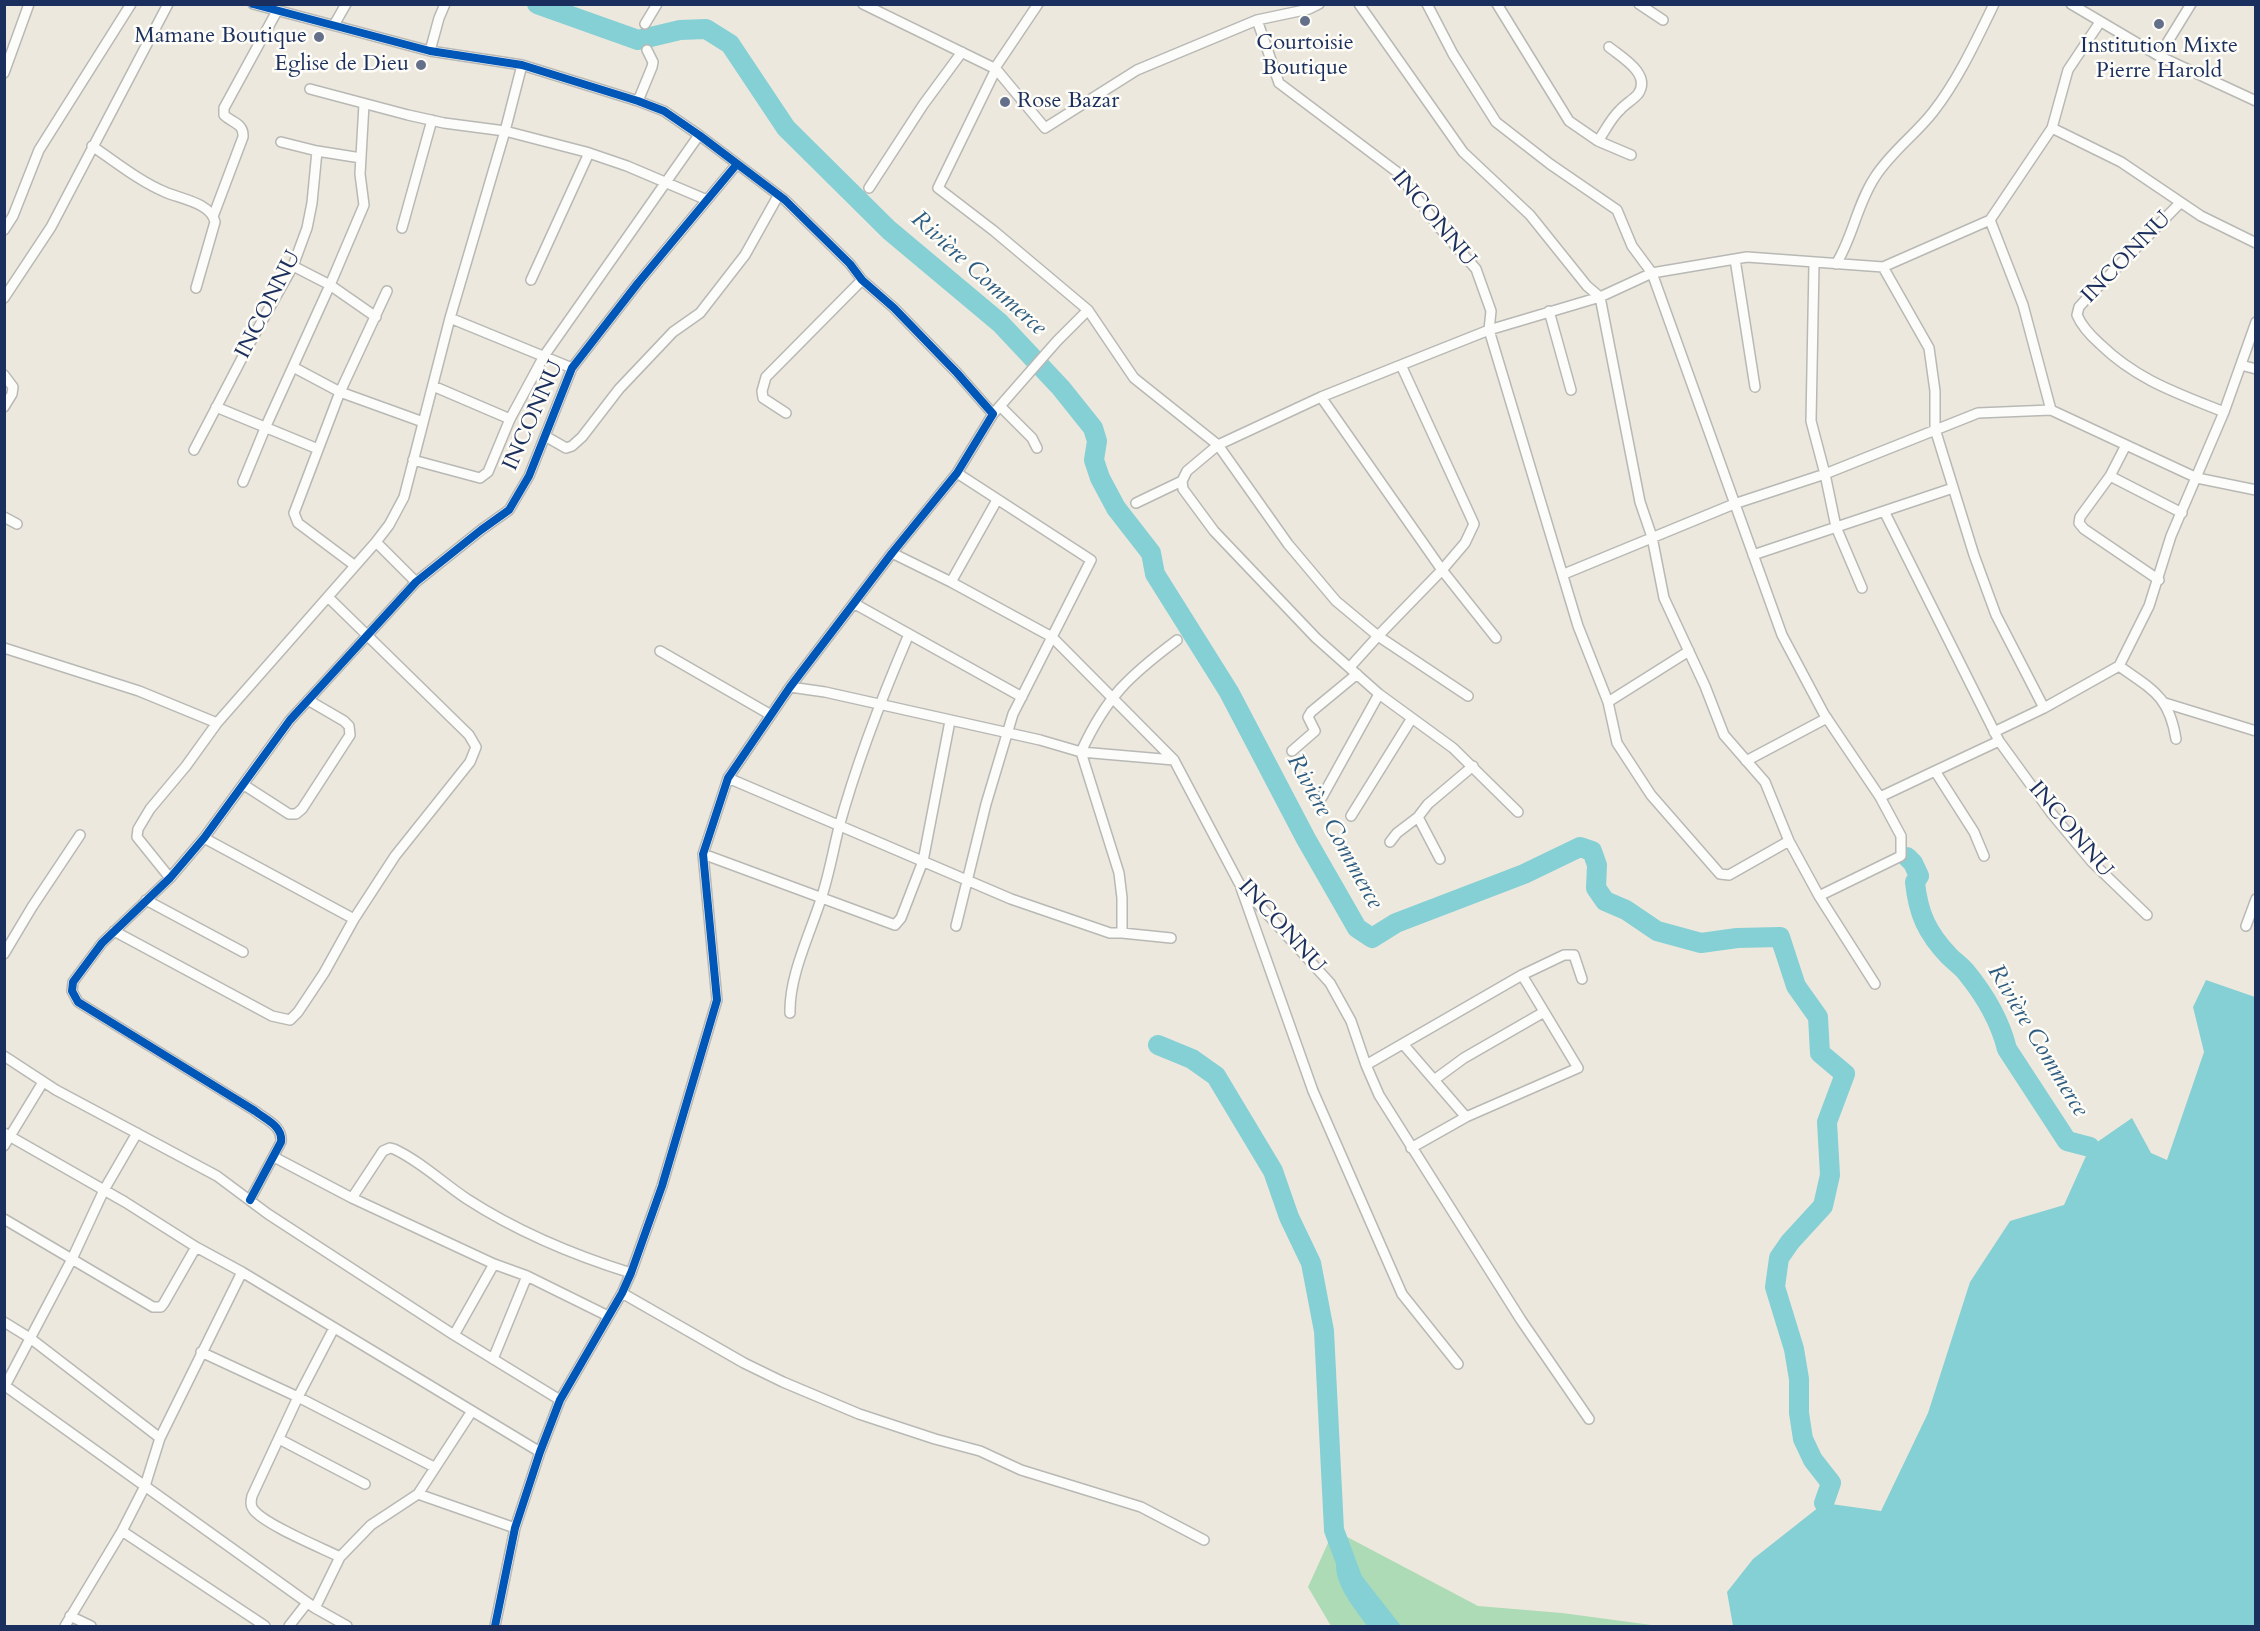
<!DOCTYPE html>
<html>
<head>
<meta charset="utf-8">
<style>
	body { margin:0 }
	#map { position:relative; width:2260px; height:1631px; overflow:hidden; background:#ede8dd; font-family:Cardo,serif }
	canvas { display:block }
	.frame { position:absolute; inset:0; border:6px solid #1b2f5e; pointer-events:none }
</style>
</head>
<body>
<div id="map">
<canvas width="2260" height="1631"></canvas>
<div class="frame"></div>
</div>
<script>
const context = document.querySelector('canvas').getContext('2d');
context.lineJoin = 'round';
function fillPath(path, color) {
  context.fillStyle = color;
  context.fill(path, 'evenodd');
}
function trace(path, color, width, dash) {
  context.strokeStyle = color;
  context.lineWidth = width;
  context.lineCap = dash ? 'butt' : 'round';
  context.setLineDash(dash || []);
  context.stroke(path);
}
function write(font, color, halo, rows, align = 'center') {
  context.font = font + ' Cardo,serif';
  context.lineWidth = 5;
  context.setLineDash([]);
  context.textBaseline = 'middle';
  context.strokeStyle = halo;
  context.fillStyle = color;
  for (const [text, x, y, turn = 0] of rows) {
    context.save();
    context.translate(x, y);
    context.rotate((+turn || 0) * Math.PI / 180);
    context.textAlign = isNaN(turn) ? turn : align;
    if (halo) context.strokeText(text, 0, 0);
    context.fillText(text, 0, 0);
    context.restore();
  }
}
fillPath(new Path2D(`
	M 1334,1530 L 1478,1606 L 1562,1613 L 1659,1626 L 1331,1626 L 1308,1587 Z`), '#acdbb6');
fillPath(new Path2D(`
	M 2206,980 L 2255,997 L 2255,1626 L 1733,1626 L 1727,1592 L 1753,1559 L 1824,1503 L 1881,1511 L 1928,1413 L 1970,1282 L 2010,1221 L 2064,1205 L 2090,1147 L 2132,1118 L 2151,1153 L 2167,1160 L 2204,1052 L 2193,1007 Z
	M 1337,1557 L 1346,1558 L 1354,1566 L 1401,1626 L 1367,1626 C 1354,1607 1331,1582 1337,1557 Z`), '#85d0d5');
trace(new Path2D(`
	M 537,4 L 638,40 L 680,30 L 706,29 L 730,44 L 786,128 L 889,230 L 1000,323 L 1061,388 L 1093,428 L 1097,441 L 1094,460 L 1100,478 L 1116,508 L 1151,553 L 1155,574 L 1229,692 L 1306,839 L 1357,928 L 1372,938 L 1396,923 L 1524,874 L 1580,847 L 1592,851 L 1597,865 L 1596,888 L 1605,901 L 1626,910 L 1657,931 L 1701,943 L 1737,938 L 1780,937 L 1796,986 L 1818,1017 L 1820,1053 L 1845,1074 L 1827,1122 L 1830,1175 L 1823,1206 L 1790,1242 L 1779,1258 L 1775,1287 L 1794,1349 L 1799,1379 L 1799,1413 L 1803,1439 L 1813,1460 L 1831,1483 L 1824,1503
	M 1907,857 L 1913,863 L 1919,876 L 1915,882 C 1918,913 1927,933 1949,956 C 1955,962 1961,966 1966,972 C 1984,994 2000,1021 2007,1049 L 2067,1141 L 2090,1147
	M 1158,1045 L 1192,1059 L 1216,1076 L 1273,1171 L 1289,1217 L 1311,1263 L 1324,1331 L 1334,1530 L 1359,1597 L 1382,1626`), '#85d0d5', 20);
const minor = new Path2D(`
	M 253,4 L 430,51 L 522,65 L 638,101 L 664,111 L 699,135 L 785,200 L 850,264 L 862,280 L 894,308 L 957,373 L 993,414 L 957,473 L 892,553 L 790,687 L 728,778 L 703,854 L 717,1000 L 662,1186 L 631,1273 L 622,1293 L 560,1400 L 540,1452 L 515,1528 L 495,1626
	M 863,4 L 996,69
	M 1319,4 L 1309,9 L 1257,20 L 1137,70 L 1045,128 L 996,69 L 938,188 L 994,231 L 1088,310 L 1134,378 L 1218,445 L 1288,544 L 1336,601 L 1378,636 L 1442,570 L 1496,638
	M 1359,4 L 1463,152 L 1530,215 L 1587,286 L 1600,297 L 1640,502 L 1652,537 L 1664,598 L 1705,686 L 1724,735 L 1765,782 L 1789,841 L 1819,896 L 1875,984
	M 1427,4 L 1453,54 L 1496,122 L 1550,164 L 1617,210 L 1632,246 L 1652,273 L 1782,635 L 1824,714 L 1880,797 L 1901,836 L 1901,856 L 1819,896
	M 1497,4 L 1569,121 L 1598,141 L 1631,155
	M 1639,4 L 1663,20
	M 2071,4 L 2159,56 L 2256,101
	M 1257,20 L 1279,83 L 1397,172 L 1439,227 L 1476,269 L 1491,311 L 1489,330 L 1578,626 L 1608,702 L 1617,743 L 1651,795 L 1720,874 L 1729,875 L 1789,841
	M 645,24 L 657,4
	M 334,25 L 346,4
	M 430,51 L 439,18 L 445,4
	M 2159,56 L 2191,4
	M 995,68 L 1038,4
	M 4,73 L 29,4
	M 310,89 L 408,115 L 444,123 L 505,131 L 586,152 L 627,166 L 707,200
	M 638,101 L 652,67 L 653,62 L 647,50
	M 2052,128 L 2121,162 L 2201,216 L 2256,243
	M 1598,141 C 1605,131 1611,118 1620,110 C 1625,104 1633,100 1638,94 C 1652,74 1621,57 1609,47
	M 281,142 L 317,151 L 361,158
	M 92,146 C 116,162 139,181 165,192 C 181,199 211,203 215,222 L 196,288
	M 869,188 L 923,105 L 962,52
	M 2180,203 L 2088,297 L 2079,307 L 2077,315 C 2082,327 2091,336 2100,344 C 2137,380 2177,393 2224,412
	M 214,214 L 243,137 C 244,123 232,123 224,115 L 224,108 L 277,11
	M 1990,220 L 2052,128 L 2068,70 L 2100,22
	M 402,228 L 432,120
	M 4,230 L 13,216 L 39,150 L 131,4
	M 1735,259 L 1755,387
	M 1814,264 L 1811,421 L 1825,474 L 1836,527 L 1862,588
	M 1836,264 C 1853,237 1857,204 1875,177 C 1891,152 1915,135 1933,112 C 1958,80 1976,41 1994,4
	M 293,266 L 330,285 L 376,317
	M 1883,267 L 1929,348 L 1935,391 L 1935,429 L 1974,555 L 1996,615 L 2044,708
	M 531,280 L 589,153
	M 4,298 L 51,227 L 168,4
	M 1549,311 L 1571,390
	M 450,318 L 572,368
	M 1401,365 L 1321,397 L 1218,445 L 1187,471 L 1182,481 L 1183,489 L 1214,531 L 1316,638 L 1379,694 L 1453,748 L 1518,812
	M 2241,365 L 2256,369
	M 293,367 L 340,392 L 423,422
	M 4,375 L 13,387 L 12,394 L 4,407
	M 433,386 L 510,419
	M 1321,397 L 1442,570 L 1465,543 L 1474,524 L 1401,365 L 1489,330 L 1600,297 L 1652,273 L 1747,257 L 1883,267 L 1990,220 L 2023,305 L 2051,410
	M 1000,406 L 1032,438 L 1037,448
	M 216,407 L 318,449
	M 786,413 L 763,398 L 762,391 L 766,377 L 862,280
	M 993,414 L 1057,341 L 1088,310
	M 545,436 L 566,448 L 572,446 L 582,437 L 619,389 L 673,332 L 700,313 L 745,255 L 778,196
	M 2126,445 L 2110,476 L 2182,513
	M 194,450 L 252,339 L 293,266 L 307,228 L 312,203 L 317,151
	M 413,460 L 480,478 L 488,472 L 510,419 L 544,356 L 699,135
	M 2110,476 L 2080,517 L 2079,523 L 2084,529 L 2159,580
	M 243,482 L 266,426 L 330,285 L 364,205 L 360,174 L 364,104
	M 1136,503 L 1182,481
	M 1884,511 L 1999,741 L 2052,814 L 2092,862 L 2147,915
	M 4,517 L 17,524
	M 376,542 L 416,582
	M 892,553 L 951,582 L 1052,637 L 1174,760 L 1239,883 L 1330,983 L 1351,1021 L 1366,1065 L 1379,1095 L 1521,1320 L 1589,1419
	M 1753,555 L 1953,488
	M 354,565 L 298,523 L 294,513 L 340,392 L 387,291
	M 1564,574 L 1734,504 L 1825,474 L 1978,413 L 2051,410 L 2197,478 L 2256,490
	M 951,582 L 997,500
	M 855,604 L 1022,697
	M 4,648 L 139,691 L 217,723
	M 660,651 L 771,715
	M 1350,667 L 1378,636 L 1468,696
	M 790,687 L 825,692 L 1040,740 L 1081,752 L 1174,760
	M 1608,702 L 1689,651
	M 2165,703 L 2256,731
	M 1994,732 L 2044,708 L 2119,666
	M 2176,739 C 2169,696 2153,690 2119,666 L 2149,606 L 2171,536 L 2224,412 L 2256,322
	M 1292,751 L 1315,731 L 1308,717 L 1311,712 L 1357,674
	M 1746,761 L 1827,718
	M 1935,771 L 1999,741
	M 728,778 L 1011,899 L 1110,933 L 1122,933 L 1122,898 L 1119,873 L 1081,752 C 1106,697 1129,676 1177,640
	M 244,785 L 289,814 L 296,814 L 302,809 L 350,735 L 349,726 L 344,721 L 308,700
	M 1322,797 L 1379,694
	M 1880,797 L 1935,771 L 1974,832 L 1984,856
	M 1351,816 L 1412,718
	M 1418,817 L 1440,859
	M 204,838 L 354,919
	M 1390,842 L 1397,833 L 1418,817 L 1428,804 L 1473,766
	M 703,854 L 895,925 L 901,918 L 923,861 L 950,721
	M 170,878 L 137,837 L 138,829 L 150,809 L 186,766 L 217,723 L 376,542 L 389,525 L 404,497 L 450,318 L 505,131 L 522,65
	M 1241,888 L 1313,1091 L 1402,1294 L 1458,1364
	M 146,900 L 243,952
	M 956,926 L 986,804 L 1013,714 L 1091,560 L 957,473
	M 2246,926 L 2256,899
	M 114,931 L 272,1016 L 290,1020 L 298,1012 L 324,973 L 354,919 L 395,856 L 470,762 L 476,747 L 469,735 L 328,597
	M 1122,933 L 1171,938
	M 4,954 L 32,907 L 80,835
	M 790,1013 C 789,976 810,934 821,899 C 829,875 833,851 839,827 C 857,761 882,697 909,634
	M 1403,1044 L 1466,1117
	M 4,1056 L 56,1090 L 217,1176 L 268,1214 L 454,1335 L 560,1400
	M 1366,1065 L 1522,975 L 1564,955 L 1574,955 L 1582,979
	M 1434,1080 L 1464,1058 L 1544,1012
	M 4,1133 L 125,1202 L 196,1247 L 242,1272 L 540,1452
	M 4,1146 L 43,1082
	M 1411,1148 L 1466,1117 L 1578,1068 L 1522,975
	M 274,1157 L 352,1198 L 494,1264 L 454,1335
	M 352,1198 L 383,1151 L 390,1148 L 394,1149 C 420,1161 443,1183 467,1199 C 518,1232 573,1255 631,1273
	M 250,1200 L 281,1142 C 283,1126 266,1120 255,1111 L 78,1002 L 72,991 L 73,982 L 102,943 L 170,878 L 204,838 L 290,720 L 416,582 L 481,530 L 509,510 L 529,476 L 572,368 L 638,283 L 737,164
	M 4,1219 L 153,1307 L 161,1307 L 164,1303 L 196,1247
	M 494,1264 L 527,1276
	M 622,1293 L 744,1363 L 783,1382 L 859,1414 L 935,1439 L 980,1451 L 1021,1470 L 1141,1507 L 1204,1540
	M 4,1322 L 30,1338 L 160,1438
	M 334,1328 L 298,1397 L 252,1496 C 251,1501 250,1505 253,1509 C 263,1524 322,1548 340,1557
	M 201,1352 L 298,1397 L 434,1467
	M 493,1359 L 527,1276 L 608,1316
	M 4,1385 L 315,1608 L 340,1557 L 371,1525 L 418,1494 L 515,1528
	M 5,1386 L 72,1259 L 104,1190 L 137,1133
	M 279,1439 L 365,1484
	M 418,1494 L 472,1411
	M 122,1531 L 265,1626
	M 315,1608 L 347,1626
	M 70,1616 L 91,1626
	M 65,1626 L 122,1531 L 145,1486 L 160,1438 L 242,1272
	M 289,1626 L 307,1603`);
trace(minor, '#b8b8b5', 12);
trace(minor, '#fcfcfa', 9);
trace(new Path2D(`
	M 253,4 L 430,51 L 522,65 L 638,101 L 664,111 L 699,135 L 785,200 L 850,264 L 862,280 L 894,308 L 957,373 L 993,414 L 957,473 L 892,553 L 790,687 L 728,778 L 703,854 L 717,1000 L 662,1186 L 631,1273 L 622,1293 L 560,1400 L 540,1452 L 515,1528 L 495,1626
	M 250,1200 L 281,1142 C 283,1126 266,1120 255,1111 L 78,1002 L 72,991 L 73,982 L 102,943 L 170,878 L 204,838 L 290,720 L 416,582 L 481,530 L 509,510 L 529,476 L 572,368 L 638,283 L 737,164`), '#0057b8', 8);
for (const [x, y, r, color] of [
	[1305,21,6,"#64708a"],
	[2159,24,6,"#64708a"],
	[319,37,6,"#64708a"],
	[421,65,6,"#64708a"],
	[1005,102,6,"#64708a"]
]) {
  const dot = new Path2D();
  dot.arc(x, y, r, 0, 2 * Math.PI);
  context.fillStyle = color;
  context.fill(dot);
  trace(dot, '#fdfcf7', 2);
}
write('22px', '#1b2f5e', '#fdfcf7', [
	["Mamane Boutique",307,37],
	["Courtoisie",1305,44,"center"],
	["Boutique",1305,69,"center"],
	["Institution Mixte",2159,47,"center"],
	["Pierre Harold",2159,72,"center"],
	["Eglise de Dieu",409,65],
	["Rose Bazar",1017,102,"left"]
], 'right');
write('22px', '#1b2f5e', '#fdfcf7', [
	["INCONNU",1433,219,50],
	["INCONNU",2127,258,-46],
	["INCONNU",269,305,-63],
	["INCONNU",534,416,-66],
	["INCONNU",2070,830,50],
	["INCONNU",1281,927,48]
]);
write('italic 24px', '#2e5c80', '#fdfcf7', [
	["Rivière Commerce",978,274,42],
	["Rivière Commerce",1334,832,61],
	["Rivière Commerce",2037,1041,59]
]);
</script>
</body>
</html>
